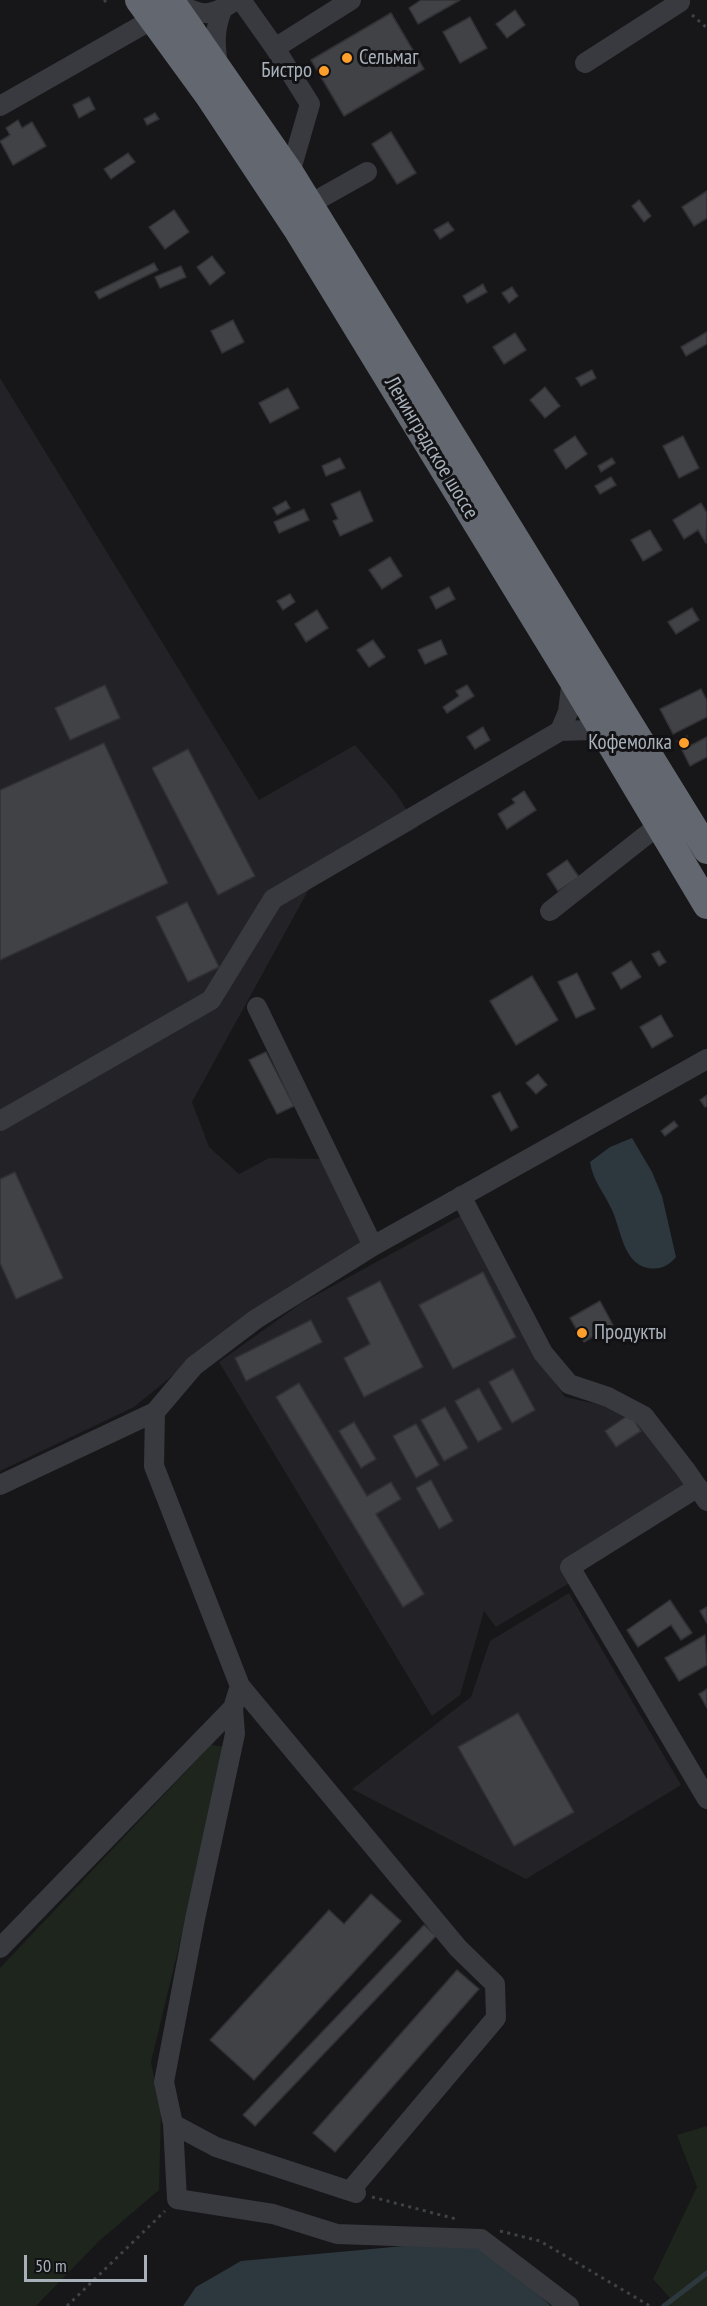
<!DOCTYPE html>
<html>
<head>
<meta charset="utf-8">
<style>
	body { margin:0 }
	#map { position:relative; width:707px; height:2306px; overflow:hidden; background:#171719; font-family:"PT Sans Narrow",sans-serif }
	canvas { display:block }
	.scale { position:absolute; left:24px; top:2255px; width:123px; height:27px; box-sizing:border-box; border:3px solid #a8b0ba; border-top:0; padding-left:8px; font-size:18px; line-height:21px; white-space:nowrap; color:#a8b0ba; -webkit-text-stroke:4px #121214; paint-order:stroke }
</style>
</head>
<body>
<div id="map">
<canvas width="707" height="2306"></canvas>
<div class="scale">50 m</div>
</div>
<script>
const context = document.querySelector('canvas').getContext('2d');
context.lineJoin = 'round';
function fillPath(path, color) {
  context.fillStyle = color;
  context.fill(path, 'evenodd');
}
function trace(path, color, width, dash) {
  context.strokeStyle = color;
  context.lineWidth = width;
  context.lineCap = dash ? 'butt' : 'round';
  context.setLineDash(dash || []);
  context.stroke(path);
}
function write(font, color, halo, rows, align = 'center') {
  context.font = font + ' "PT Sans Narrow",sans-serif';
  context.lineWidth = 6;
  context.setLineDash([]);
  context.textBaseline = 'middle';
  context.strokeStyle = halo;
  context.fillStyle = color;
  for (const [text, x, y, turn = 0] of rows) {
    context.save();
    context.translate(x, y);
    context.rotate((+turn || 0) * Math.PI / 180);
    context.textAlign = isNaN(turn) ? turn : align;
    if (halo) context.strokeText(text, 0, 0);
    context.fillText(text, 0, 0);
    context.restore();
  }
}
fillPath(new Path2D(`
	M 0,378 L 259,800 L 355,745 L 395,792 L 418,827 L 309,889 L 192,1102 L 209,1147 L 239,1174 L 269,1158 L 321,1159 L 363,1241 L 255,1308 L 134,1407 L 0,1471 Z
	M 462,1215 L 533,1352 L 565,1397 L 628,1411 L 664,1450 L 687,1491 L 563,1567 L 571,1582 L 496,1627 L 484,1611 L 460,1695 L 432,1716 L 219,1362 L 300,1304 Z
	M 569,1593 L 681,1785 L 526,1879 L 352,1789 L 471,1697 L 490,1641 Z`), '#232327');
fillPath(new Path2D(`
	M 211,1745 L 227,1747 L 151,2062 L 161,2111 L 159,2190 L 99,2241 L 36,2306 L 0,2306 L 0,1968 Z
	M 707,2126 L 707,2306 L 660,2306 L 670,2298 L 653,2279 L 697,2187 L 677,2135 Z`), '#1d251d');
fillPath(new Path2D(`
	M 632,1138 L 652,1172 L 662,1196 L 676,1257 C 668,1266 661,1270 648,1268 C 622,1263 621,1227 611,1208 C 603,1191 593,1181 590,1162 L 610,1147 Z
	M 458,2241 L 489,2252 L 551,2306 L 183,2306 L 196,2287 L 241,2261 Z`), '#2c383e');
trace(new Path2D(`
	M 664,2306 L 707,2273`), '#2c383e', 5);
const building = new Path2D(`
	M 421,0 L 460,0 L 418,24 L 409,8 Z
	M 515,10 L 525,25 L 507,38 L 496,24 Z
	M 391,13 L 424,69 L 344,116 L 311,60 Z
	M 470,17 L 487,48 L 460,63 L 443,32 Z
	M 89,97 L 95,109 L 79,118 L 73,105 Z
	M 155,113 L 159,119 L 147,125 L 144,119 Z
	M 18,120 L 22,128 L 32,122 L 46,146 L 13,165 L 0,141 L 10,135 L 6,128 Z
	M 391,132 L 416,173 L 397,184 L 372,144 Z
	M 128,153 L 135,162 L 111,179 L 104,169 Z
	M 707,191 L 707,218 L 694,226 L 682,207 Z
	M 639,200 L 651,216 L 644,222 L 632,206 Z
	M 174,210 L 189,232 L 165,249 L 149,227 Z
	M 448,222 L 454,230 L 440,239 L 434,230 Z
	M 212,256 L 225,273 L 210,285 L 197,267 Z
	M 154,263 L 158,270 L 99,299 L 95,292 Z
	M 181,266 L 186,277 L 160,288 L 155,277 Z
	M 483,284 L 487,292 L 467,303 L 463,296 Z
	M 512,287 L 518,296 L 509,303 L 502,293 Z
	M 233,320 L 244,342 L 222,353 L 211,331 Z
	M 707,332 L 707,344 L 686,356 L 681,347 Z
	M 515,333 L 526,350 L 504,364 L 493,347 Z
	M 592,370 L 596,378 L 581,386 L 576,378 Z
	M 545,387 L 560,406 L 545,418 L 530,400 Z
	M 288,388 L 299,408 L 270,423 L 259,403 Z
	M 575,436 L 587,454 L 566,469 L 554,450 Z
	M 683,436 L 699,468 L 679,478 L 663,446 Z
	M 340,458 L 345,468 L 326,476 L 322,466 Z
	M 612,458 L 615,463 L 601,472 L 598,466 Z
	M 611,477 L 616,485 L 600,494 L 595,486 Z
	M 360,491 L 373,521 L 340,536 L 333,521 L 338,519 L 331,504 Z
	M 286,501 L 290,508 L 277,515 L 273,508 Z
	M 701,503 L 707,513 L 706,543 L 698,530 L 684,539 L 673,520 Z
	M 304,509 L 309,520 L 279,533 L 274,522 Z
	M 650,530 L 662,550 L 643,561 L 631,540 Z
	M 390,557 L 402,576 L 382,589 L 369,570 Z
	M 449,587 L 455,599 L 436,609 L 430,597 Z
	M 290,594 L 295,602 L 283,610 L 277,601 Z
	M 692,608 L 699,620 L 676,634 L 668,622 Z
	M 317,610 L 328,628 L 306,642 L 295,624 Z
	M 373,640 L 385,657 L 369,667 L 357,650 Z
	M 441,640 L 447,654 L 425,664 L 418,650 Z
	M 105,685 L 120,718 L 70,740 L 55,708 Z
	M 467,685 L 474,696 L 447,713 L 443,707 L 459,696 L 456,691 Z
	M 701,689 L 707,701 L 707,717 L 673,734 L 660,709 Z
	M 483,727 L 490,740 L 475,749 L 467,737 Z
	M 687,736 L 691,745 L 682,750 L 677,741 Z
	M 707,737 L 707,757 L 690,766 L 682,750 Z
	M 104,743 L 168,883 L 0,960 L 0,790 Z
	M 188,749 L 255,876 L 218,895 L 152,768 Z
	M 524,791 L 536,810 L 507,829 L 498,814 L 515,803 L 512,799 Z
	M 567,860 L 579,877 L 558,891 L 547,874 Z
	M 187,902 L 219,967 L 188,982 L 156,917 Z
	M 659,951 L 666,962 L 659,966 L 652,954 Z
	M 631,961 L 641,977 L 621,989 L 612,973 Z
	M 577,973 L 595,1009 L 576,1018 L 558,982 Z
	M 532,976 L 558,1020 L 516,1045 L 490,1001 Z
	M 661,1015 L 673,1036 L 652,1048 L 640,1027 Z
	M 266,1052 L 294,1106 L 277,1114 L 249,1060 Z
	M 538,1074 L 547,1085 L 536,1094 L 526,1083 Z
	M 500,1092 L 518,1127 L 511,1131 L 492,1096 Z
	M 707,1095 L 707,1106 L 705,1107 L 700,1100 Z
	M 674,1121 L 678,1126 L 665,1136 L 661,1131 Z
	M 15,1172 L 63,1278 L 16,1299 L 0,1263 L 0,1179 Z
	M 483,1272 L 516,1337 L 453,1369 L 419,1305 Z
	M 380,1281 L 423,1367 L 364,1397 L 344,1358 L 370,1344 L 347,1298 Z
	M 600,1301 L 613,1325 L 584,1342 L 570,1318 Z
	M 311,1320 L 322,1342 L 246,1381 L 235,1358 Z
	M 513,1369 L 535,1410 L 512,1423 L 489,1382 Z
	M 299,1383 L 367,1496 L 391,1482 L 401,1499 L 376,1514 L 424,1594 L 403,1607 L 276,1397 Z
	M 479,1388 L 502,1429 L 478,1442 L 455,1401 Z
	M 445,1407 L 468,1448 L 444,1461 L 421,1420 Z
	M 630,1414 L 641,1431 L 616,1447 L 605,1431 Z
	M 354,1422 L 376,1459 L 361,1468 L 339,1431 Z
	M 416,1424 L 439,1465 L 416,1478 L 393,1436 Z
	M 431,1480 L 453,1521 L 439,1529 L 416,1488 Z
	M 670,1600 L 692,1633 L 681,1640 L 671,1625 L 638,1647 L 627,1630 Z
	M 707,1607 L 707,1623 L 700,1611 Z
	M 705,1635 L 707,1665 L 679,1681 L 665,1658 Z
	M 707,1689 L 707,1708 L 699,1694 Z
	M 518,1713 L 574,1812 L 514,1846 L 458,1747 Z
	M 371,1894 L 401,1921 L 254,2080 L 210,2040 L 329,1910 L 344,1924 Z
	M 424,1925 L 436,1936 L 255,2126 L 243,2115 Z
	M 457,1970 L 479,1989 L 335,2152 L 313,2133 Z`);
fillPath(building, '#414246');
trace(building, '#313136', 1.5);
trace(new Path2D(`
	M 104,0 L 106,2
	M 692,15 L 707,28
	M 372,2197 L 456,2219
	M 500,2231 L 540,2241 L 650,2306
	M 67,2306 L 165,2211`), '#3e4146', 3, [3, 4.5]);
trace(new Path2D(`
	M 173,0 C 199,17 211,18 236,0
	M 241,0 L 275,48 L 310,104 L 290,173
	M 275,48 L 351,0
	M 585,63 L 680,2
	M 218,66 C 215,45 214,30 222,10
	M 0,106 L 153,19
	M 310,204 L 367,172
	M 560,731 L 568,712 L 572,679
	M 550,911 L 659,825
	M 257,1007 L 373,1246
	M 0,1121 L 211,1000 L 273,899 L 560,731 L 591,730 L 604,734
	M 461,1196 L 543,1353 L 569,1384 L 608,1397 L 644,1416 L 685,1469 L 707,1501
	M 0,1485 L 155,1412
	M 698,1487 L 570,1567 L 707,1799
	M 240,1686 L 458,1948 L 495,1984 L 496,2018 L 350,2191
	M 0,1948 L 233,1708
	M 173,2124 L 177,2199 L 273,2214 L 337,2234 L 481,2239 L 569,2306
	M 356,2193 L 216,2147 L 173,2124 L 164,2082 L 195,1919 L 235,1734 L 233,1708 L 240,1686 L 154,1466 L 155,1412 L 194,1366 L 256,1319 L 373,1246 L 707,1059`), '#383a3f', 20);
trace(new Path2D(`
	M 139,0 L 209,96 L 297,229 L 572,679 L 707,905
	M 170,0 L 290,173 L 707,850`), '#636870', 28);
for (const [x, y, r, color] of [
	[347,58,6,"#fe9e2b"],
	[324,71,6,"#fe9e2b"],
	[684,743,6,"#fe9e2b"],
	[582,1333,6,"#fe9e2b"]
]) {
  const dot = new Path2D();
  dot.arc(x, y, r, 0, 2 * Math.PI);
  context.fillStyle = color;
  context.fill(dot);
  trace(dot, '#121214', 2);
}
write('21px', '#a8b0ba', '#121214', [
	["Сельмаг",359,58],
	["Бистро",312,71,"right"],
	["Кофемолка",672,743,"right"],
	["Продукты",594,1333]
], 'left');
write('21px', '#a8b0ba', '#121214', [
	["Ленинградское шоссе",431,448,59]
]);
</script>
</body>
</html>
